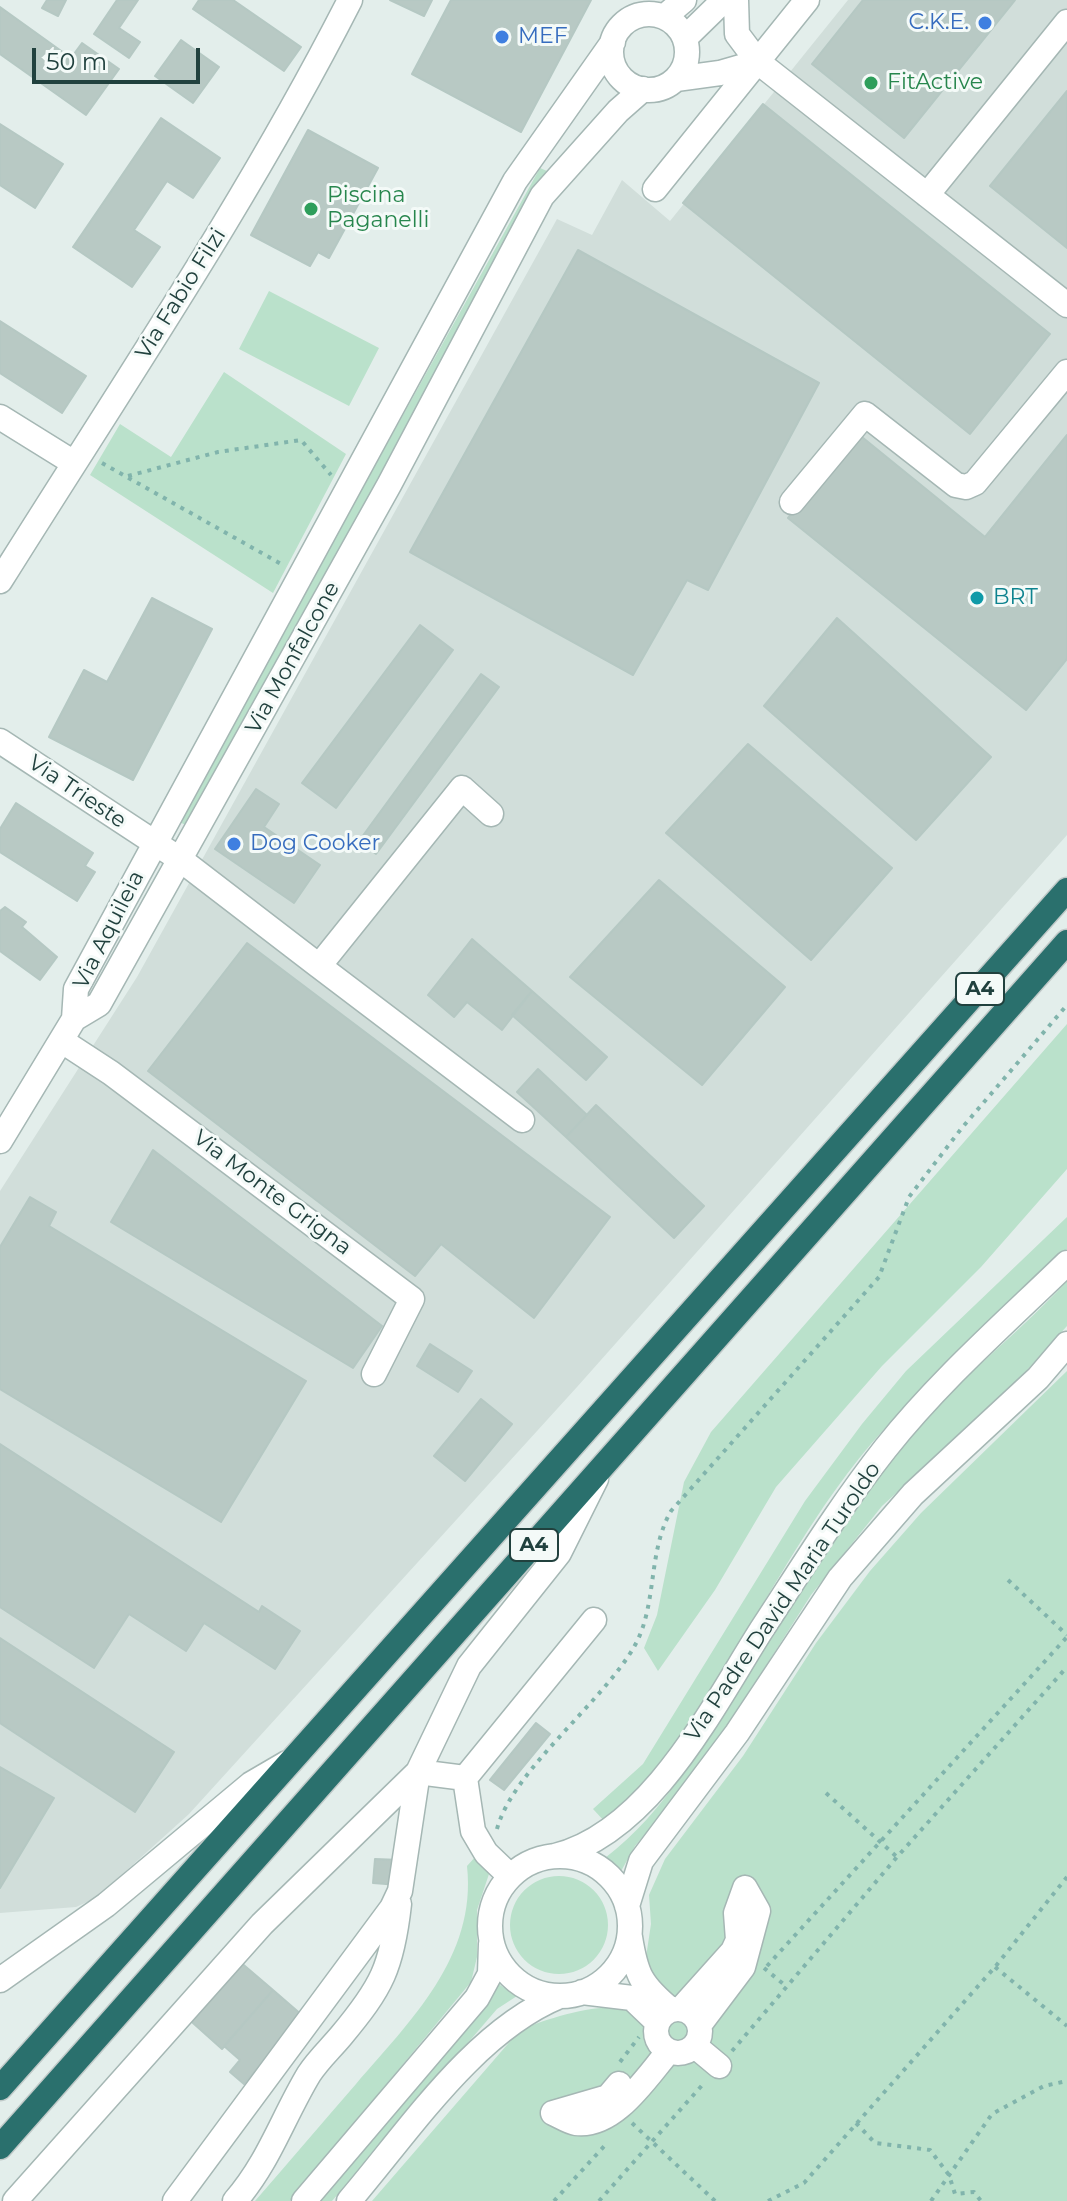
<!DOCTYPE html>
<html>
<head>
<meta charset="utf-8">
<style>
	body { margin:0 }
	#map { position:relative; width:1067px; height:2201px; overflow:hidden; background:#e3eeeb; font-family:Montserrat,sans-serif }
	canvas { display:block }
	.scale { position:absolute; left:32px; top:48px; width:168px; height:36px; box-sizing:border-box; border:4px solid #21413e; border-top:0; padding-left:10px; font-size:24px; line-height:28px; white-space:nowrap; color:#21413e; -webkit-text-stroke:6px #f4faf8; paint-order:stroke }
</style>
</head>
<body>
<div id="map">
<canvas width="1067" height="2201"></canvas>
<div class="scale">50 m</div>
</div>
<script>
const context = document.querySelector('canvas').getContext('2d');
context.lineJoin = 'round';
function fillPath(path, color) {
  context.fillStyle = color;
  context.fill(path, 'evenodd');
}
function trace(path, color, width, dash) {
  context.strokeStyle = color;
  context.lineWidth = width;
  context.lineCap = dash ? 'butt' : 'round';
  context.setLineDash(dash || []);
  context.stroke(path);
}
function write(font, color, halo, rows, align = 'center') {
  context.font = font + ' Montserrat,sans-serif';
  context.lineWidth = 6;
  context.setLineDash([]);
  context.textBaseline = 'middle';
  context.strokeStyle = halo;
  context.fillStyle = color;
  for (const [text, x, y, turn = 0] of rows) {
    context.save();
    context.translate(x, y);
    context.rotate((+turn || 0) * Math.PI / 180);
    context.textAlign = isNaN(turn) ? turn : align;
    if (halo) context.strokeText(text, 0, 0);
    context.fillText(text, 0, 0);
    context.restore();
  }
}
fillPath(new Path2D(`
	M 848,0 L 1067,0 L 1067,835 L 577,1387 L 189,1814 L 96,1898 L 76,1907 L 0,1913 L 0,1191 L 137,977 L 557,219 L 592,235 L 622,180 L 670,221 Z`), '#d1deda');
fillPath(new Path2D(`
	M 540,168 L 547,171 L 187,826 L 178,821 Z
	M 269,291 L 379,348 L 349,406 L 239,349 Z
	M 224,372 L 346,454 L 273,593 L 90,475 L 120,424 L 171,457 Z
	M 1067,1024 L 1067,1169 L 981,1267 L 882,1366 L 776,1487 L 715,1590 L 658,1671 L 644,1648 L 657,1615 L 684,1482 L 711,1432 Z
	M 1067,1217 L 1067,1249 C 996,1326 910,1390 847,1474 C 762,1587 709,1724 606,1823 L 593,1809 L 643,1764 L 805,1501 L 862,1424 L 906,1371 Z
	M 1067,1281 L 1067,1326 L 1009,1390 L 882,1506 L 811,1595 L 729,1724 L 674,1800 L 635,1846 L 620,1873 L 605,1858 C 666,1812 705,1740 745,1676 C 790,1604 836,1532 887,1463 C 938,1394 1009,1344 1067,1281 Z
	M 1067,1371 L 1067,2201 L 372,2201 L 519,2031 C 538,2021 600,2002 619,2009 L 653,1974 L 646,1957 L 651,1924 L 649,1895 L 665,1859 L 743,1756 L 816,1643 L 870,1571 L 921,1513 Z
	M 476,1856 L 489,1874 L 477,1910 L 477,1957 L 471,1982 L 290,2201 L 255,2201 C 289,2162 322,2123 356,2084 C 410,2021 477,1957 467,1866 Z
	M510 1925a49 49 0 1 1 98 0a49 49 0 1 1-98 0Z
	M 497,1983 L 517,1996 L 497,2009 L 332,2201 L 321,2201 L 464,2031 Z`), '#bae1cb');
const building = new Path2D(`
	M 47,0 L 66,0 L 58,16 L 42,8 Z
	M 117,0 L 138,0 L 119,28 L 140,42 L 129,58 L 94,34 Z
	M 199,0 L 233,0 L 301,47 L 284,71 L 193,9 Z
	M 390,0 L 432,0 L 424,16 Z
	M 451,0 L 591,0 L 521,132 L 412,74 Z
	M 863,0 L 1015,0 L 904,138 L 812,64 Z
	M 0,7 L 71,58 L 82,43 L 119,69 L 86,115 L 0,54 Z
	M 181,40 L 219,67 L 193,103 L 155,76 Z
	M 1067,91 L 1067,248 L 990,186 Z
	M 763,104 L 1050,334 L 970,434 L 683,203 Z
	M 161,118 L 220,158 L 193,198 L 167,181 L 134,230 L 160,247 L 132,287 L 73,247 Z
	M 0,124 L 63,164 L 35,208 L 0,185 Z
	M 308,130 L 378,168 L 329,258 L 318,252 L 310,266 L 251,235 Z
	M 578,250 L 819,383 L 708,590 L 687,580 L 633,675 L 410,552 Z
	M 0,321 L 86,376 L 62,413 L 0,373 Z
	M 857,433 L 985,537 L 1067,435 L 1067,659 L 1026,710 L 788,518 Z
	M 152,598 L 212,629 L 133,780 L 49,737 L 84,670 L 107,682 Z
	M 837,618 L 991,757 L 916,840 L 764,706 Z
	M 420,625 L 453,650 L 336,808 L 302,783 Z
	M 481,674 L 499,687 L 376,854 L 359,841 Z
	M 748,744 L 892,868 L 811,960 L 666,833 Z
	M 256,789 L 279,804 L 264,827 L 320,865 L 294,903 L 215,849 Z
	M 16,803 L 93,853 L 85,866 L 95,872 L 77,901 L 0,852 L 0,829 Z
	M 659,880 L 785,987 L 702,1085 L 570,977 Z
	M 5,907 L 26,922 L 22,927 L 57,957 L 40,980 L 0,951 L 0,911 Z
	M 472,939 L 532,991 L 502,1030 L 467,1002 L 454,1017 L 428,995 Z
	M 247,943 L 610,1217 L 534,1318 L 441,1244 L 415,1276 L 148,1071 Z
	M 532,991 L 607,1057 L 586,1080 L 512,1015 Z
	M 538,1069 L 587,1115 L 566,1137 L 517,1092 Z
	M 596,1105 L 704,1206 L 674,1238 L 566,1137 Z
	M 153,1150 L 382,1326 L 353,1368 L 111,1222 Z
	M 30,1197 L 56,1212 L 49,1226 L 306,1381 L 221,1522 L 0,1389 L 0,1247 Z
	M 430,1344 L 472,1371 L 458,1392 L 417,1366 Z
	M 481,1399 L 512,1424 L 465,1481 L 434,1456 Z
	M 0,1444 L 259,1612 L 262,1606 L 300,1631 L 275,1669 L 204,1623 L 186,1651 L 129,1614 L 94,1668 L 0,1607 Z
	M 0,1638 L 174,1752 L 135,1812 L 0,1723 Z
	M 536,1723 L 550,1734 L 504,1790 L 490,1780 Z
	M 0,1767 L 54,1798 L 0,1888 Z
	M 375,1859 L 400,1860 L 399,1885 L 373,1883 Z
	M 225,1949 L 273,1990 L 222,2049 L 174,2006 Z
	M 273,1990 L 303,2016 L 244,2084 L 230,2072 L 240,2060 L 224,2046 Z`);
fillPath(building, '#b8c9c4');
trace(building, '#b5c8c3', 2);
const minor = new Path2D(`
	M 736,0 L 737,34 L 758,62 L 1067,305
	M611 52a38 38 0 1 1 76 0a38 38 0 1 1-76 0Z
	M 664,17 L 684,0
	M 685,38 L 724,0
	M 676,79 L 720,73 L 758,62
	M 655,189 L 807,0
	M 927,195 L 1067,22
	M 0,417 L 74,463
	M 792,502 L 865,414 L 956,485 L 966,487 L 975,483 L 1067,372
	M 0,581 C 120,389 247,202 350,0
	M 0,741 L 181,860 L 319,966 L 462,788 L 491,814
	M 319,966 L 522,1120
	M 74,1019 L 76,989 L 515,181 L 613,42
	M 62,1041 L 111,1073 L 412,1299 L 374,1374
	M 0,1141 L 74,1019 L 99,1004 L 389,485 L 542,196 L 618,111 L 643,89
	M 465,1778 L 594,1620
	M 555,1856 C 651,1832 713,1706 762,1629 C 802,1568 840,1506 885,1449 C 939,1381 1005,1323 1067,1263
	M490 1926a70 70 0 1 1 140 0a70 70 0 1 1-140 0Z
	M 627,1906 L 641,1861 L 737,1733 L 840,1578 L 913,1494 L 1038,1378 L 1067,1344
	M 630,1937 C 636,1975 641,1985 671,2010
	M 0,1980 L 106,1905 L 251,1784 L 287,1763
	M 582,1992 L 632,1998 L 654,2019
	M656 2031a22 22 0 1 1 44 0a22 22 0 1 1-44 0Z
	M 681,2009 L 733,1951 L 738,1940 L 736,1913 L 745,1888
	M 700,2024 L 743,1967 L 758,1911 L 745,1888
	M 695,2046 L 719,2066
	M 553,2113 C 560,2116 569,2122 576,2123 C 615,2128 647,2076 669,2051
	M 553,2113 L 608,2097 L 619,2084
	M 15,2201 L 262,1924 L 418,1772 L 469,1666 L 559,1553 L 596,1479
	M 175,2201 L 392,1908 L 400,1891 L 418,1772 L 465,1778 L 473,1831 L 486,1853 L 510,1876
	M 235,2201 C 269,2162 283,2117 309,2074 C 318,2060 331,2048 341,2036 C 382,1987 392,1967 399,1904
	M 304,2201 L 477,1998 L 490,1974 L 491,1944
	M 349,2201 C 409,2131 474,2031 560,1996`);
const highway = new Path2D(`
	M 0,2088 L 1067,890
	M 0,2147 L 1067,942`);
trace(minor, '#a5b7b4', 27);
trace(highway, '#c1cac9', 27);
trace(new Path2D(`
	M 102,463 L 283,565
	M 128,476 L 218,452 L 301,440 L 331,475
	M 1008,1580 L 1067,1635
	M 826,1793 L 897,1857
	M 497,1829 C 513,1770 601,1704 634,1647 C 658,1605 647,1553 671,1511 L 879,1277 L 909,1197 L 961,1129 L 1067,1005
	M 767,1966 L 1067,1637
	M 995,1967 L 1067,2026
	M 764,1968 L 787,1987
	M 732,2051 L 897,1857 L 1067,1667
	M 620,2062 L 639,2037
	M 632,2123 L 715,2201
	M 856,2123 L 875,2143 L 930,2150 L 949,2175 L 955,2194 L 974,2192 L 981,2201
	M 554,2201 L 608,2142
	M 599,2201 L 705,2082
	M 768,2201 L 804,2183 L 995,1967 L 1067,1877
	M 931,2201 L 992,2114 L 1044,2086 L 1067,2081`), '#81b4ac', 4, [4, 6]);
trace(minor, '#fff', 24);
trace(highway, '#2a706d', 24);
for (const [x, y, r, color] of [
	[985,23,8,"#3f7fe0"],
	[502,37,8,"#3f7fe0"],
	[871,83,8,"#2e9e5b"],
	[311,209,8,"#2e9e5b"],
	[977,598,8,"#0f9aa8"],
	[234,844,8,"#3f7fe0"]
]) {
  const dot = new Path2D();
  dot.arc(x, y, r, 0, 2 * Math.PI);
  context.fillStyle = color;
  context.fill(dot);
  trace(dot, '#f4faf8', 3);
}
for (const [x, y, w] of [
	[980,989,48],
	[534,1545,48]
]) {
  const box = new Path2D();
  box.roundRect(x - w / 2, y - 16, w, 32, 6);
  context.fillStyle = '#f4faf8';
  context.fill(box);
  trace(box, '#21413e', 2);
}
write('bold 20px', '#21413e', null, [
	["A4",980,989],
	["A4",534,1545]
]);
write('22px', '#366cbe', '#f4faf8', [
	["C.K.E.",969,23,"right"],
	["MEF",518,37],
	["Dog Cooker",250,844]
], 'left');
write('22px', '#27864d', '#f4faf8', [
	["FitActive",887,83],
	["Piscina",327,196],
	["Paganelli",327,221]
], 'left');
write('22px', '#21413e', '#f4faf8', [
	["Via Fabio Filzi",181,294,-58],
	["Via Monfalcone",293,658,-61],
	["Via Trieste",77,792,34],
	["Via Aquileia",109,930,-63],
	["Via Monte Grigna",272,1193,37],
	["Via Padre David Maria Turoldo",783,1602,-56]
]);
write('22px', '#0d838f', '#f4faf8', [
	["BRT",993,598]
], 'left');
</script>
</body>
</html>
